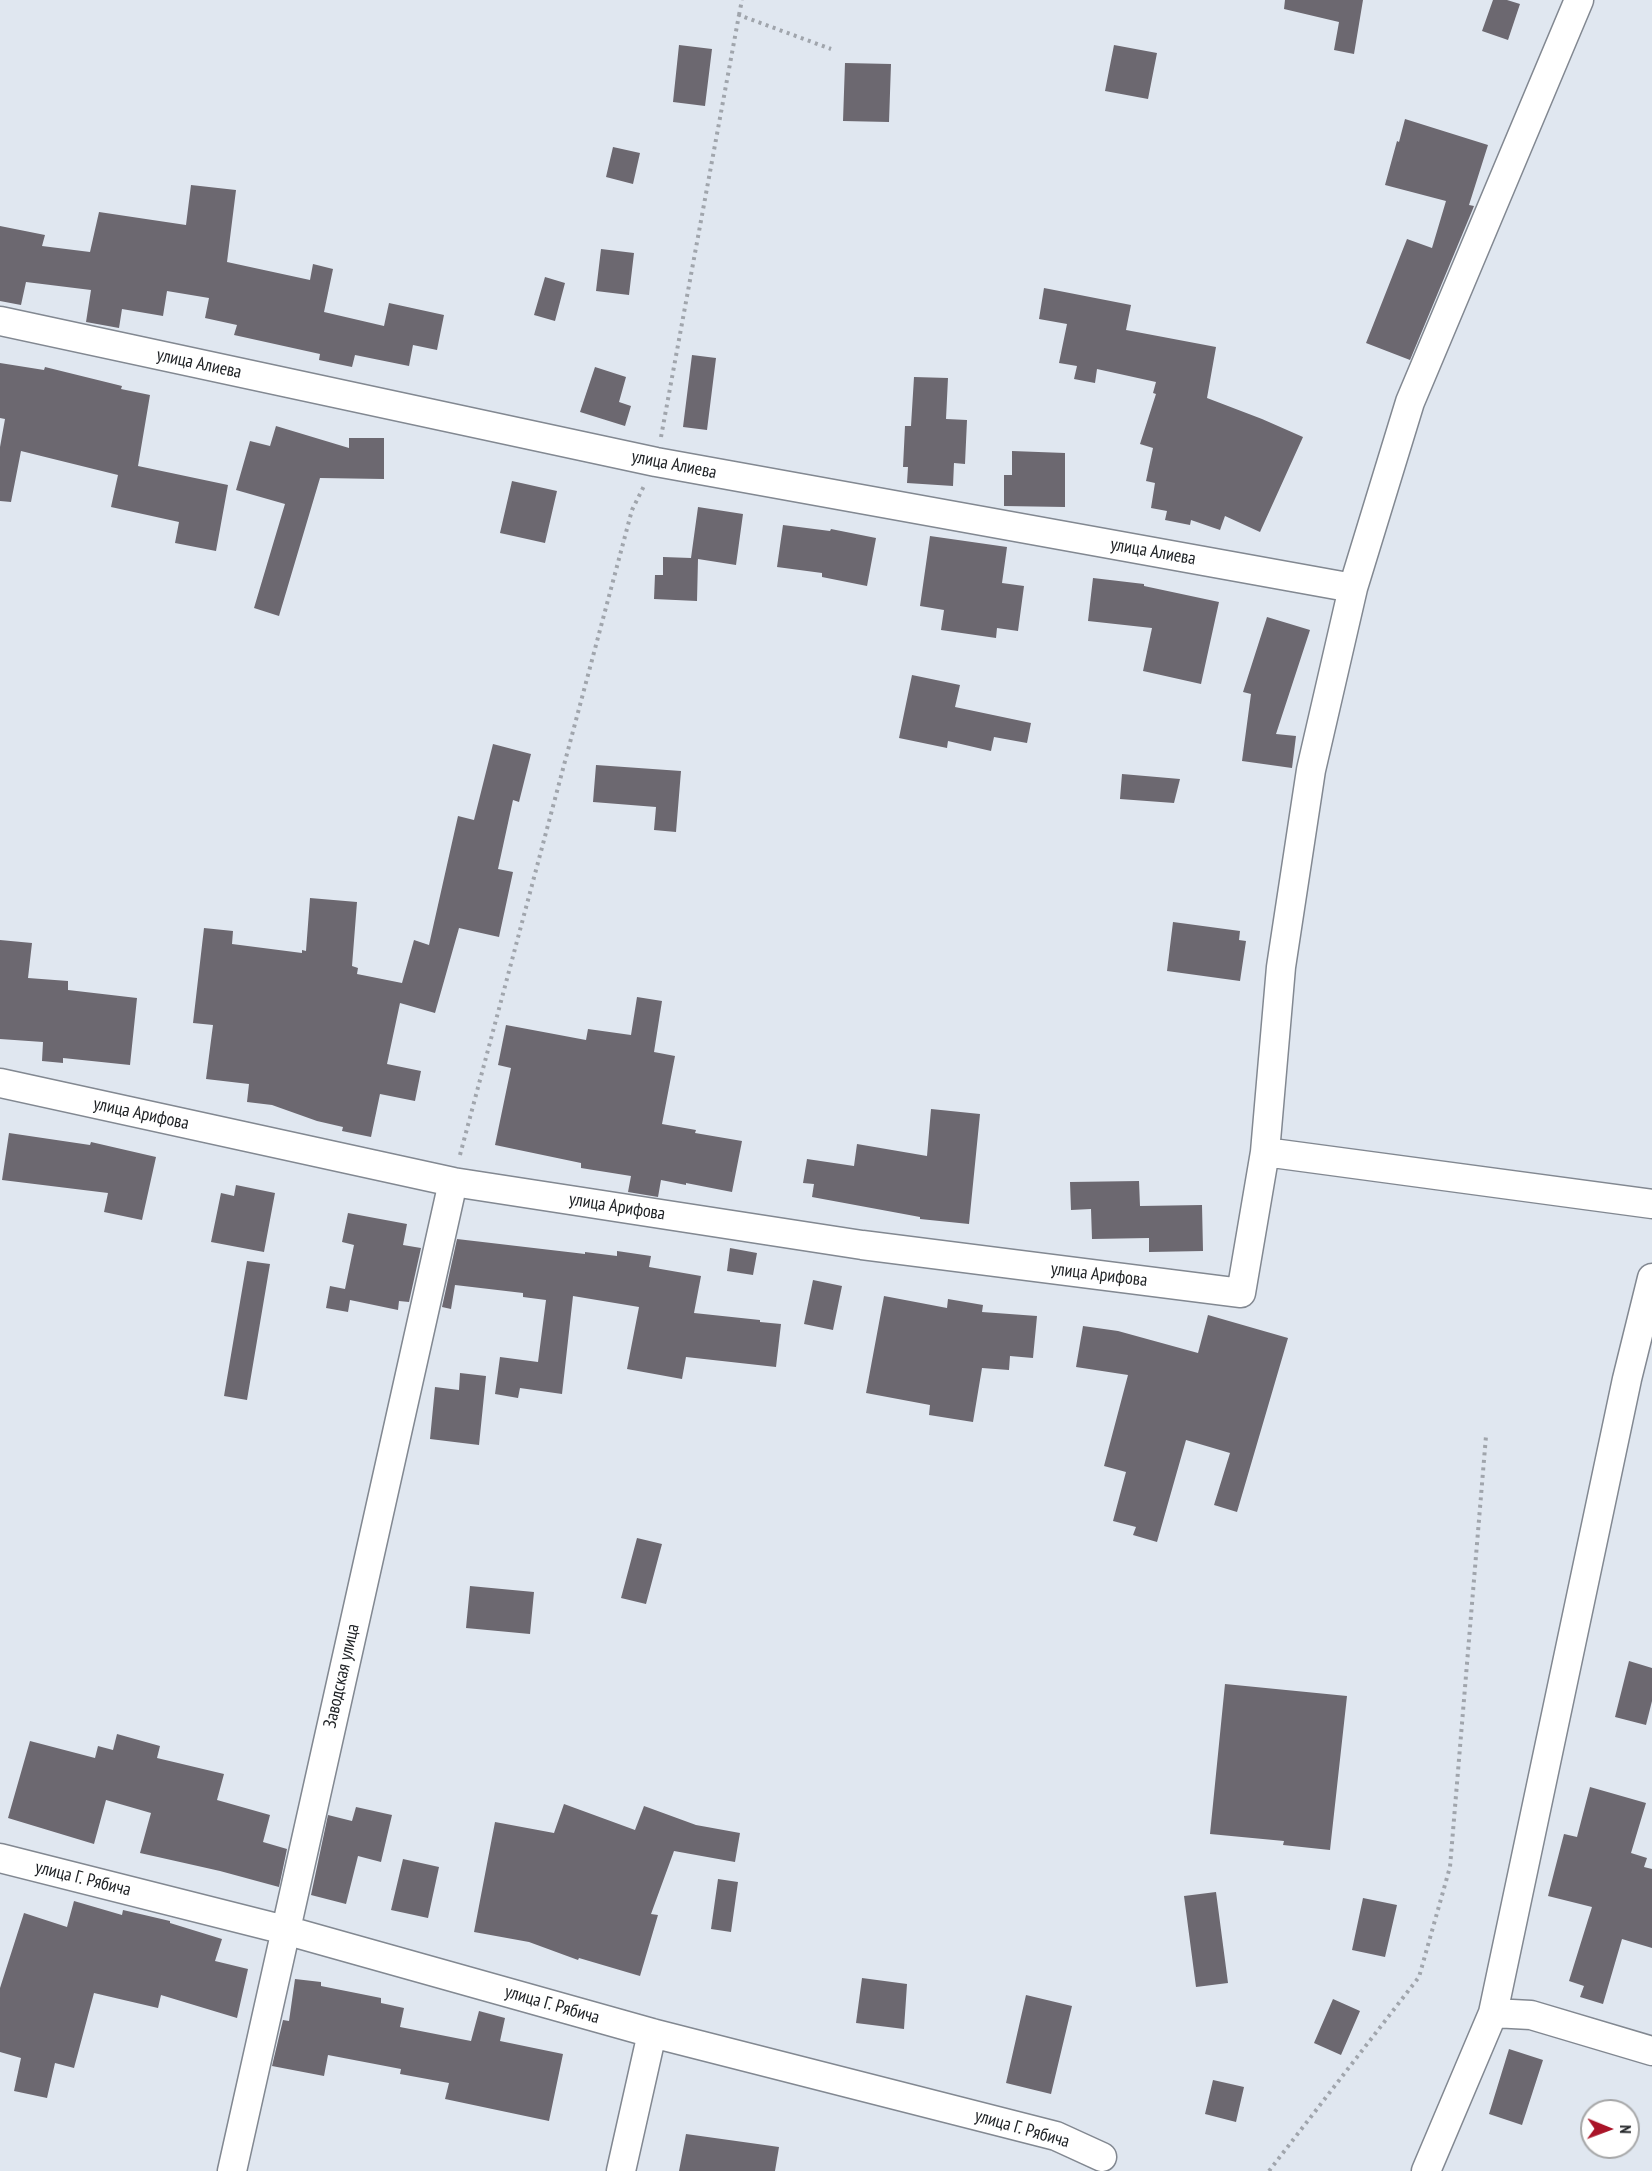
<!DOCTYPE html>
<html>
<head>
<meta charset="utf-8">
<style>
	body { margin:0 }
	#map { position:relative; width:1652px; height:2171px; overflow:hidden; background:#e0e7f0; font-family:"PT Sans Narrow",sans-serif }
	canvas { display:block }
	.north { position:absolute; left:1580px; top:2099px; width:60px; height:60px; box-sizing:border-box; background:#fff; border:2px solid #a6a7a8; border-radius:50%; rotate:91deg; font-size:16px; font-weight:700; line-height:24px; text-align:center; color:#202326 }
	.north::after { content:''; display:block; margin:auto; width:21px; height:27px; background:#aa1428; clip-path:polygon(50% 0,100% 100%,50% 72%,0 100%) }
</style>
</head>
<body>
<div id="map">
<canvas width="1652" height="2171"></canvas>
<div class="north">N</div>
</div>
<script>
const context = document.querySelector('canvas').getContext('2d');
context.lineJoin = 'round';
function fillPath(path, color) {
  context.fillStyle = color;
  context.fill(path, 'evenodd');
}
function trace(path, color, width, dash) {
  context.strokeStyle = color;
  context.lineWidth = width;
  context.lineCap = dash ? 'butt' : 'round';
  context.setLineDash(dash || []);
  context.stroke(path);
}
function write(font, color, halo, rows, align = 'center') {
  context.font = font + ' "PT Sans Narrow",sans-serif';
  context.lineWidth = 6;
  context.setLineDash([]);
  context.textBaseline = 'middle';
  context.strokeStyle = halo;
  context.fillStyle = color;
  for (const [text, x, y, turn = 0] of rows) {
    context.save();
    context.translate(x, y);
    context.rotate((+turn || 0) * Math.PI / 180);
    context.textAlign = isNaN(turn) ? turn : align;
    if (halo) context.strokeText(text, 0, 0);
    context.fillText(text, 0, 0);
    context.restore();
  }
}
fillPath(new Path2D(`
	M 1285,0 L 1363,0 L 1354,54 L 1334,50 L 1339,22 L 1284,9 Z
	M 1493,0 L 1507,0 L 1520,4 L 1508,40 L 1482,31 Z
	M 679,45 L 712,49 L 705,106 L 673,102 Z
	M 1114,45 L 1157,53 L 1148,99 L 1105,91 Z
	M 845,63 L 891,64 L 889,122 L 843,121 Z
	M 1405,119 L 1488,145 L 1469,205 L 1474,206 L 1472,211 L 1410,360 L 1366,343 L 1407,239 L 1432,248 L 1446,201 L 1385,185 L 1397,141 L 1399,142 Z
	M 613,147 L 640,153 L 633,184 L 606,177 Z
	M 191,185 L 236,190 L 227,262 L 310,280 L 313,264 L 333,269 L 324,312 L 384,326 L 389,303 L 444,315 L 437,350 L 413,345 L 409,366 L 355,355 L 352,367 L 319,360 L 320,354 L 234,335 L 237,325 L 205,318 L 209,298 L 167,291 L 163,316 L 122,309 L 119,328 L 86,322 L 91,290 L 26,282 L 21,305 L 0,301 L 0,226 L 45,235 L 42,246 L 90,252 L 99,212 L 186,225 Z
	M 601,249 L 634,253 L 629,295 L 596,291 Z
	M 545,277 L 565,283 L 555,321 L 534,315 Z
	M 1044,288 L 1131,305 L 1126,330 L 1216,347 L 1207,398 L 1262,419 L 1303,437 L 1260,532 L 1225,516 L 1220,530 L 1191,520 L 1190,525 L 1165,520 L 1167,511 L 1151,508 L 1155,483 L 1146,481 L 1153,448 L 1140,444 L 1156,394 L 1153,393 L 1156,382 L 1097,369 L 1095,383 L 1074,379 L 1077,366 L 1059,363 L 1067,324 L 1039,319 Z
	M 692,355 L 716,358 L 707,430 L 683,427 Z
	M 0,363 L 44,370 L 45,367 L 122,386 L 121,389 L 150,395 L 138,466 L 228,485 L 216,551 L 175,543 L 179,522 L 111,507 L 118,475 L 21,451 L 11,502 L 0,501 L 0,447 L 5,419 L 0,418 Z
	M 595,367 L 626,377 L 619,402 L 631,406 L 625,426 L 580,412 Z
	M 914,377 L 948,378 L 946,419 L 967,420 L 965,464 L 954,463 L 953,486 L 907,483 L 908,467 L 903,467 L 905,426 L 911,426 Z
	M 276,426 L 349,448 L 349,438 L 384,438 L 384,479 L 320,478 L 279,616 L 254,608 L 285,504 L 236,490 L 250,441 L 270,446 Z
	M 1012,451 L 1065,453 L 1065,507 L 1004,506 L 1004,475 L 1012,475 Z
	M 512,481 L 557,491 L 545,543 L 500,533 Z
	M 698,507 L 743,514 L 736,565 L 698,559 L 697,601 L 654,599 L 655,575 L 663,575 L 663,557 L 691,558 Z
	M 783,525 L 830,531 L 831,529 L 876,538 L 867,586 L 822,577 L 822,573 L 777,567 Z
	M 930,536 L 1007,547 L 1002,583 L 1024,586 L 1018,631 L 997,628 L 996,638 L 941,630 L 944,610 L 920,606 Z
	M 1093,578 L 1144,584 L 1144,586 L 1219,602 L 1201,684 L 1143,671 L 1152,628 L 1088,621 Z
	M 1267,617 L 1310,630 L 1276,734 L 1296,736 L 1292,768 L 1242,761 L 1251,694 L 1243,692 Z
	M 912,675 L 960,685 L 955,707 L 1031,723 L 1027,743 L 994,737 L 991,751 L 948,741 L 947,748 L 899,738 Z
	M 493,744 L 531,754 L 519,802 L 513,800 L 498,869 L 513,872 L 499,937 L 459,928 L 435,1013 L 400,1003 L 387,1064 L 421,1071 L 415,1101 L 380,1094 L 371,1137 L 342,1131 L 343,1127 L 317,1121 L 272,1105 L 247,1102 L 249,1084 L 206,1079 L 213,1025 L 193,1023 L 204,928 L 233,931 L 232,944 L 302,953 L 302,950 L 306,951 L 310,898 L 357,902 L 352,966 L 358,968 L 357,974 L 402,983 L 414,940 L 429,945 L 458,816 L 474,820 Z
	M 596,765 L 681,771 L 676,832 L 654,830 L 656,807 L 593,802 Z
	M 1122,774 L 1180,779 L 1174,803 L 1120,799 Z
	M 1173,922 L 1240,931 L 1239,940 L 1246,941 L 1240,981 L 1167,971 Z
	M 0,940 L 32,943 L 28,978 L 68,981 L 68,990 L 137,998 L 130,1065 L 63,1058 L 63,1063 L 42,1061 L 43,1042 L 0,1039 Z
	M 637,997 L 662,1001 L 654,1052 L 675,1056 L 662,1124 L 696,1130 L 695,1133 L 742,1141 L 732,1192 L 686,1183 L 686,1185 L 661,1180 L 658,1197 L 628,1192 L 631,1176 L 581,1168 L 581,1163 L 495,1145 L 511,1068 L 498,1065 L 506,1025 L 586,1040 L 588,1029 L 631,1035 Z
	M 931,1109 L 980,1114 L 969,1224 L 920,1219 L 920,1217 L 812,1197 L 814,1184 L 803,1183 L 807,1159 L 854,1166 L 857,1144 L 927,1156 Z
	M 9,1133 L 90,1145 L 91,1142 L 156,1157 L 142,1220 L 104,1212 L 108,1193 L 2,1180 Z
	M 1139,1181 L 1140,1206 L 1202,1205 L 1203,1251 L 1149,1252 L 1149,1238 L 1092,1239 L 1091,1209 L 1071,1210 L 1070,1182 Z
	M 236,1185 L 275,1193 L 264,1252 L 211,1242 L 221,1193 L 234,1196 Z
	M 348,1213 L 407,1224 L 403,1245 L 421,1248 L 409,1302 L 399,1301 L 398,1310 L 350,1300 L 348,1312 L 326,1308 L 330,1286 L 345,1289 L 354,1245 L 342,1242 Z
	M 457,1239 L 585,1254 L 585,1252 L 617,1256 L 617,1251 L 651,1256 L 649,1267 L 701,1276 L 694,1313 L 760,1320 L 760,1322 L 781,1324 L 776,1367 L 686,1357 L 682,1379 L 627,1369 L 639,1307 L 573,1296 L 562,1394 L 520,1388 L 518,1398 L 495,1394 L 500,1357 L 538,1362 L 546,1300 L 523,1297 L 523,1293 L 455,1285 L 451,1309 L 442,1307 Z
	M 730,1248 L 757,1253 L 753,1275 L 727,1271 Z
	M 247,1261 L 270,1264 L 247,1400 L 224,1396 Z
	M 813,1280 L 842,1286 L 833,1330 L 804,1324 Z
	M 884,1296 L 947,1308 L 948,1299 L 983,1305 L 982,1312 L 1037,1316 L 1033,1358 L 1010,1356 L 1009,1370 L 982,1368 L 973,1422 L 929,1415 L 930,1405 L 866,1393 Z
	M 1208,1315 L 1288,1338 L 1237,1512 L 1214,1505 L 1230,1453 L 1186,1440 L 1157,1542 L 1133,1535 L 1136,1527 L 1113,1521 L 1126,1472 L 1104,1466 L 1128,1375 L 1076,1367 L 1083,1326 L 1118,1331 L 1198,1353 Z
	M 460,1373 L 486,1376 L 479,1445 L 430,1439 L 435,1387 L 459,1390 Z
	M 637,1538 L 662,1544 L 646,1604 L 621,1598 Z
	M 470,1586 L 534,1592 L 530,1634 L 466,1628 Z
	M 1629,1661 L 1652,1668 L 1652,1701 L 1646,1725 L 1615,1717 Z
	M 1225,1684 L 1347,1696 L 1330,1850 L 1283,1845 L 1284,1841 L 1210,1834 Z
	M 117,1734 L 160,1746 L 157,1758 L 224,1774 L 217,1800 L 270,1815 L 263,1842 L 287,1849 L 279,1887 L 220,1871 L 140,1853 L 151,1813 L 106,1800 L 94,1844 L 8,1818 L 30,1741 L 95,1758 L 98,1746 L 113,1750 Z
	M 1590,1787 L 1646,1803 L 1631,1853 L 1647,1858 L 1644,1867 L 1652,1869 L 1652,1948 L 1622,1939 L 1603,2004 L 1580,1997 L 1584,1986 L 1569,1981 L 1592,1907 L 1548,1896 L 1564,1834 L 1577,1837 Z
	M 564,1804 L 635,1830 L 644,1806 L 696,1825 L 740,1833 L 735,1862 L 674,1851 L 651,1914 L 658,1915 L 640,1976 L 579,1958 L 578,1960 L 529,1942 L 474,1932 L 495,1822 L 554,1833 Z
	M 356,1807 L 392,1815 L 381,1862 L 358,1856 L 346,1904 L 311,1895 L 328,1815 L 352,1821 Z
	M 403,1859 L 439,1867 L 428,1918 L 391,1910 Z
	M 718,1879 L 738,1882 L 731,1932 L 711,1929 Z
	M 1216,1892 L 1228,1983 L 1196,1987 L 1184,1896 Z
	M 1363,1898 L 1397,1905 L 1385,1957 L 1352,1950 Z
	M 74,1901 L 122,1915 L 123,1910 L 170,1921 L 170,1923 L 222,1939 L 215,1961 L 248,1969 L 237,2018 L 161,1995 L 158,2008 L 94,1993 L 74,2068 L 55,2063 L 47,2098 L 14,2091 L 21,2058 L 0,2052 L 0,1988 L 24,1913 L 67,1927 Z
	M 862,1978 L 907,1984 L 904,2029 L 856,2023 Z
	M 295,1979 L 321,1982 L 321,1986 L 381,1998 L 381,2003 L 404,2008 L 400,2027 L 471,2041 L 479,2011 L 505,2018 L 500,2041 L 563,2054 L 549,2121 L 445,2099 L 449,2083 L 400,2074 L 401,2069 L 328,2055 L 324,2076 L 272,2066 L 283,2020 L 289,2021 Z
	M 1026,1995 L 1072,2006 L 1051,2094 L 1006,2083 Z
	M 1333,1999 L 1360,2011 L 1341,2055 L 1314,2043 Z
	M 1509,2049 L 1543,2060 L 1522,2125 L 1489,2114 Z
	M 1213,2080 L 1244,2087 L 1236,2122 L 1205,2114 Z
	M 686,2134 L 779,2147 L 775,2171 L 679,2171 Z`), '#6c6870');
const street = new Path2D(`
	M 0,321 L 656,462 L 1353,588
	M 0,1083 L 453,1182 L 862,1245 L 1241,1293 L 1265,1152 L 1281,967 L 1311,770 L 1353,588 L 1410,402 L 1579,0
	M 1265,1152 L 1652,1204
	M 0,1858 L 285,1930 L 652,2033 L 1056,2136 L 1102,2157
	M 1493,2013 L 1531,2015 L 1652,2051
	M 232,2171 L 453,1182
	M 621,2171 L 652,2033
	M 1426,2171 L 1493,2013 L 1627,1379 L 1652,1278`);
trace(street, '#828891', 31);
trace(new Path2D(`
	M 739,15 L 742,0
	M 661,437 L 739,15 L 831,49
	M 460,1155 L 632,510 L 644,486
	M 1269,2171 L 1419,1977 L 1450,1867 L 1486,1436`), '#a0a5ac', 4, [3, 4.5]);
trace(street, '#fff', 28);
write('18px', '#202326', '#fff', [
	["улица Алиева",199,364,12],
	["улица Алиева",674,465,11],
	["улица Алиева",1153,552,10],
	["улица Арифова",141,1114,12],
	["улица Арифова",617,1207,9],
	["улица Арифова",1099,1275,7],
	["Заводская улица",342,1676,-77],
	["улица Г. Рябича",83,1879,14],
	["улица Г. Рябича",552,2005,16],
	["улица Г. Рябича",1022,2129,16]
]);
</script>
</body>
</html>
